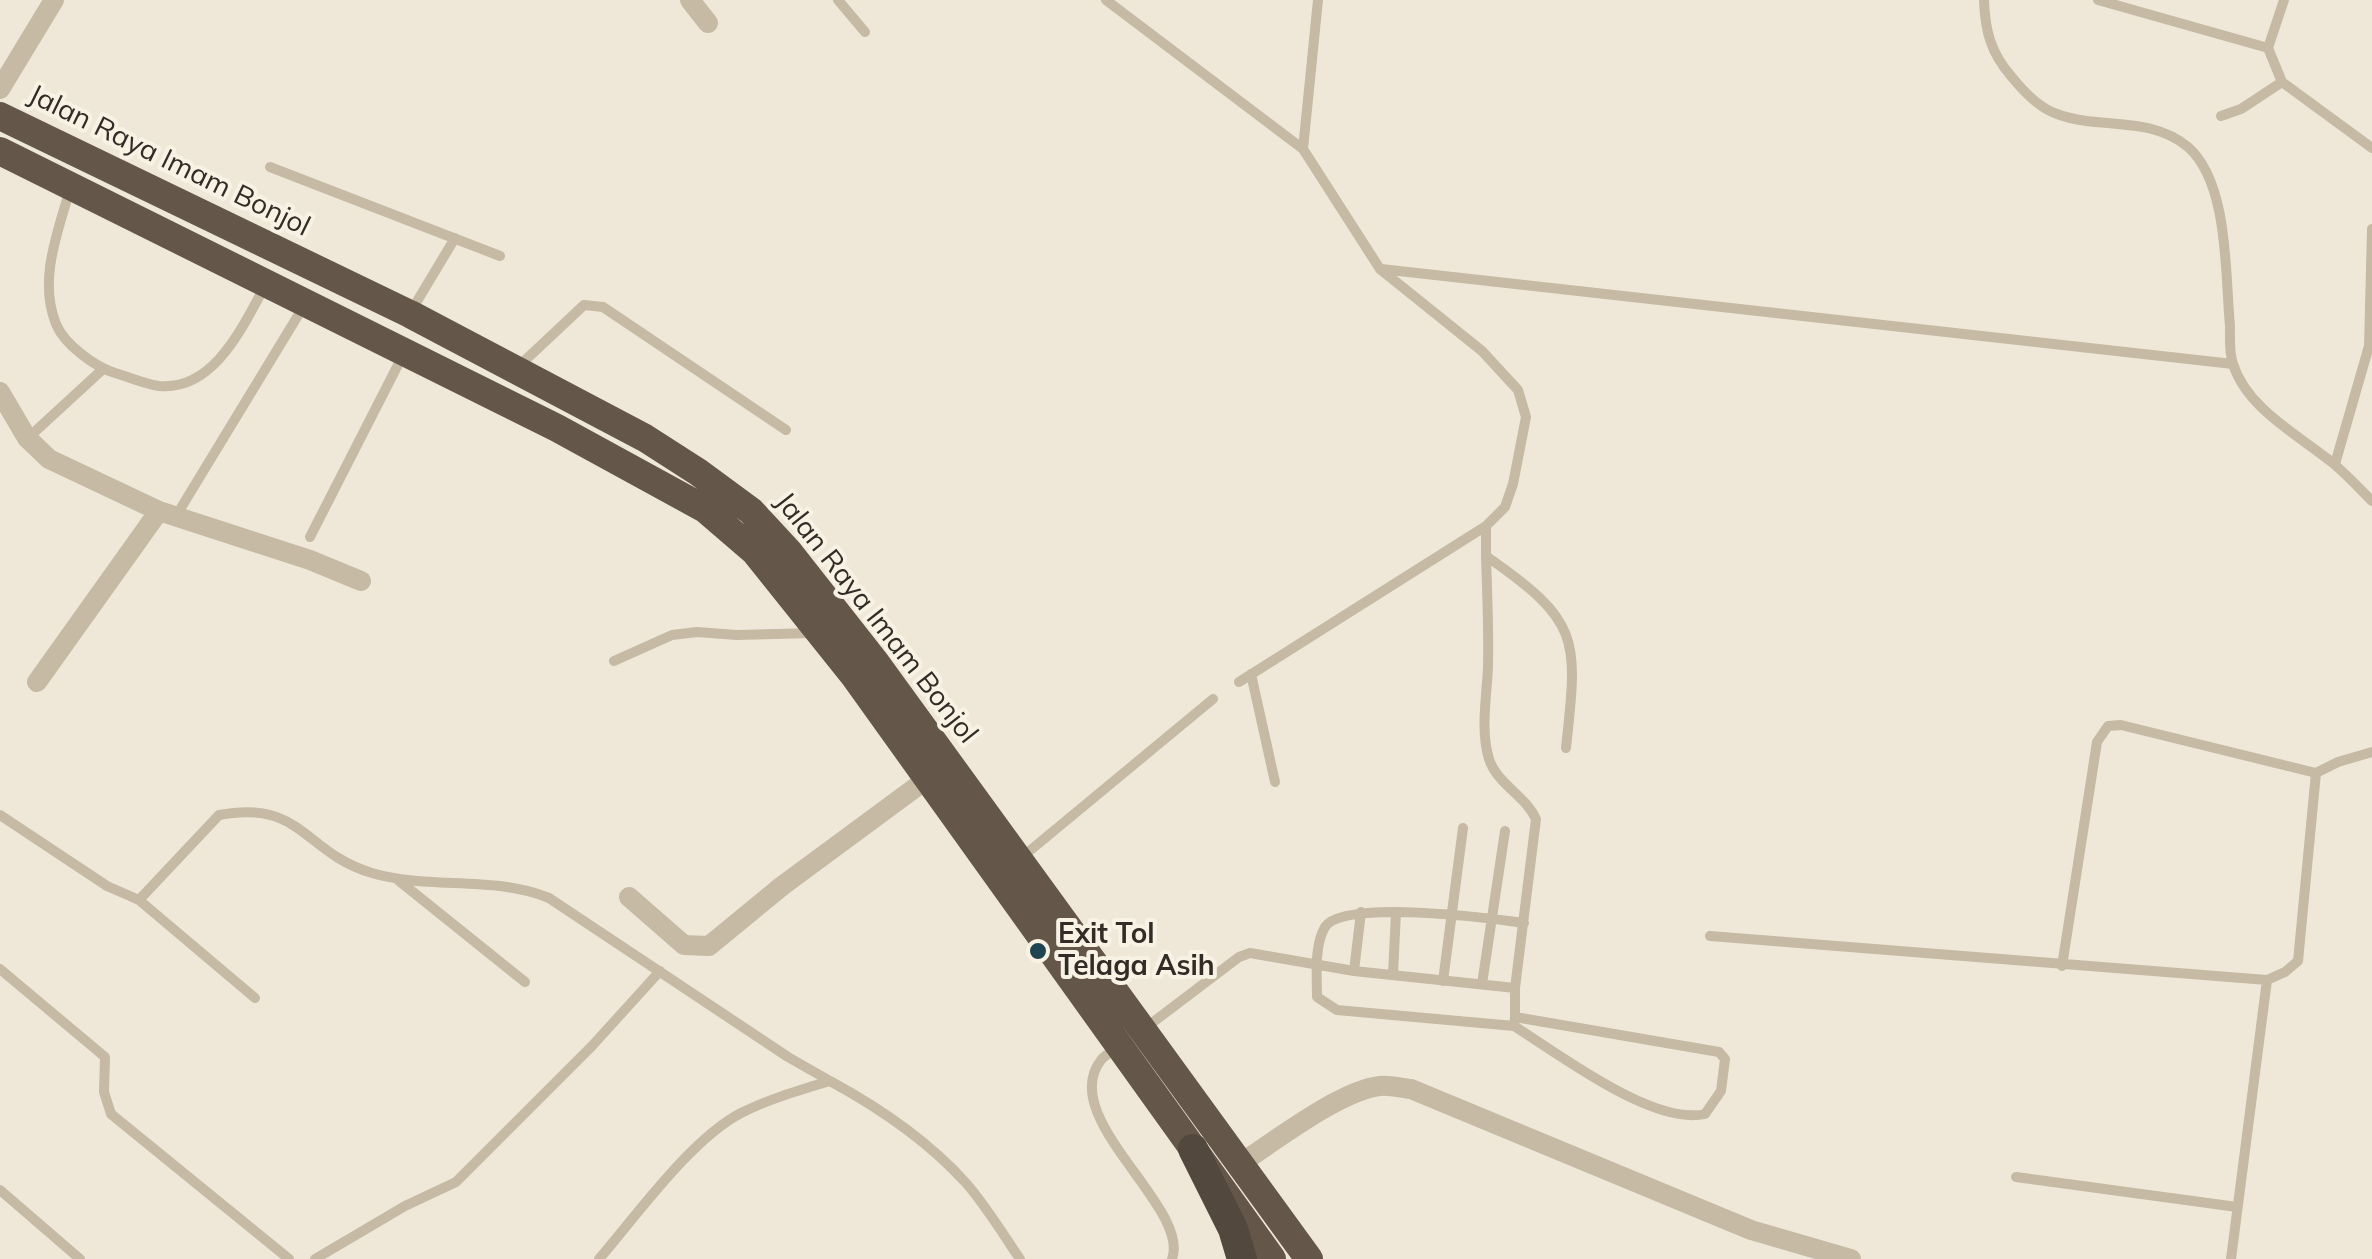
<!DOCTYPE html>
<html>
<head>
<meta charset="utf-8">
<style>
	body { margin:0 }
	canvas { display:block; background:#efe8d8 }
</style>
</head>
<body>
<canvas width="2372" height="1259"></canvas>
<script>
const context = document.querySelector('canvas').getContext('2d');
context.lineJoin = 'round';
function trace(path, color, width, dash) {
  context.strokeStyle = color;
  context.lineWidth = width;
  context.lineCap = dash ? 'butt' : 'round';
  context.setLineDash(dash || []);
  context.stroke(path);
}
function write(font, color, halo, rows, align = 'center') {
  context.font = font + ' Mulish,sans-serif';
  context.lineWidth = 8;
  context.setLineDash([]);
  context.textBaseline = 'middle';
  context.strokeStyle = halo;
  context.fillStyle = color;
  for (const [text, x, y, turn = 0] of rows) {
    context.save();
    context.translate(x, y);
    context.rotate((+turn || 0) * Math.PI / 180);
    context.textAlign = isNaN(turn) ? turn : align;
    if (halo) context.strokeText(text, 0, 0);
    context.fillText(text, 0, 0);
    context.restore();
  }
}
trace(new Path2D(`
	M 838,0 L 865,32
	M 1106,0 L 1303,149 L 1380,269 L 1482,351 L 1518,390 L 1526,417 L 1513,484 L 1505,507 L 1486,526 L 1239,682
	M 1984,0 C 1985,31 1991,53 2011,76 C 2023,91 2039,108 2057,114 C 2100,130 2150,115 2188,147 C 2229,183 2225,274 2230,326 C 2230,338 2229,353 2233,364 C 2247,409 2300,436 2334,464 C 2347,475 2359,488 2372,501
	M 2098,0 L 2268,48 L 2282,82 L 2372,148
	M 2268,48 L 2284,0
	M 2221,116 L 2241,109 L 2282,82
	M 1303,149 L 1318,0
	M 270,167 L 500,256
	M 70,189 C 58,232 38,280 56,324 C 64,344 95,367 115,373 C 129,377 145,384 159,386 C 215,391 243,325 265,286
	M 1381,269 L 2233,364
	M 410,313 L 455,238
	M 519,366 L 584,305 L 603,307 L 786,430
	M 28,438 L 103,369
	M 2335,464 L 2369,346 L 2372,229
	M 176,516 L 305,304
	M 1486,526 L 1486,556 C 1581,622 1578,638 1566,748
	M 310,537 L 403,355
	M 1486,556 C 1487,592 1489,629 1488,666 C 1487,695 1480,730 1489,759 C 1497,784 1525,795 1536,819 L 1515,988 L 1515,1017
	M 614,661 L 672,635 L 697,632 L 737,635 L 813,633
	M 1251,674 L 1275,782
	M 0,815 L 107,886 L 139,900 L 255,998
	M 1021,858 L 1213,699
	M 398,880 L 525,982
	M 139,900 L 219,815 C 302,799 304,853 372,873 C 429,890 493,875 549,898 L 788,1057 L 830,1081
	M 1710,936 L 2267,980 L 2285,972 L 2298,961 L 2316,773 L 2338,762 L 2372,752
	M 2062,966 L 2097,742 L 2108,726 L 2121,725 L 2316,773
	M 0,969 L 105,1057 L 104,1092 L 111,1114 L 289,1259
	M 1354,971 L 1361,912
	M 1393,974 L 1396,912
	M 1443,981 L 1463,828
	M 1482,984 L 1505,831
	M 1515,1017 L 1719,1052 L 1725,1059 L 1721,1091 L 1705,1114 C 1653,1126 1559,1054 1514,1026 Z
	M 1514,1026 L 1337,1010 L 1317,997 C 1317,976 1314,945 1325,927 C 1343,899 1490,918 1524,923
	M 1144,1029 L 1239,957 L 1250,953 L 1354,971 L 1515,988
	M 1120,1046 C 1114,1050 1105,1055 1101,1060 C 1056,1118 1191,1207 1172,1259
	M 2016,1177 L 2237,1207
	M 0,1190 L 80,1259
	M 315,1259 L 405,1206 L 456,1182 L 592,1046 L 660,971
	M 599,1259 C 637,1215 691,1139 741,1113 C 769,1099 800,1090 830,1081 C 878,1107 929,1142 966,1183 C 986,1206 1003,1234 1020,1259
	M 2231,1259 L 2267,980`), '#c6baa5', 10);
trace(new Path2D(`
	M 690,0 L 708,23
	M 0,89 L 54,0
	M 0,392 L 27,438 L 49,459 L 159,511 L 310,560 L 361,581
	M 37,682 L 159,511
	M 629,897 L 684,945 L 709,946 L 782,886 L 927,779
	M 1241,1163 C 1275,1141 1341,1090 1380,1086 C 1390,1085 1401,1088 1411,1089 L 1751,1230 L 1851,1259`), '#c6baa5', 20);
trace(new Path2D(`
	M 0,116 L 410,314 L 645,438 L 698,472 L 751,511 L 788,551 L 876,663 L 1309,1259
	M 0,151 L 557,428 L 705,509 L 755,552 L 855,677 L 1272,1259`), '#64574a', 28);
trace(new Path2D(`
	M 1193,1149 L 1233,1229 L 1242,1259`), '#53483d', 30);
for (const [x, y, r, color] of [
	[1038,951,10,"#1e4551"]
]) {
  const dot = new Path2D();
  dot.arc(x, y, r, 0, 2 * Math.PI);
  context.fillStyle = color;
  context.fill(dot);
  trace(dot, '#f7f2e4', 4);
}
write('28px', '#322c26', '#f7f2e4', [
	["Jalan Raya Imam Bonjol",169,161,26],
	["Jalan Raya Imam Bonjol",876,618,52]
]);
write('bold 28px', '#322c26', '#f7f2e4', [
	["Exit Tol",1058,935],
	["Telaga Asih",1058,967]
], 'left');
</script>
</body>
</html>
